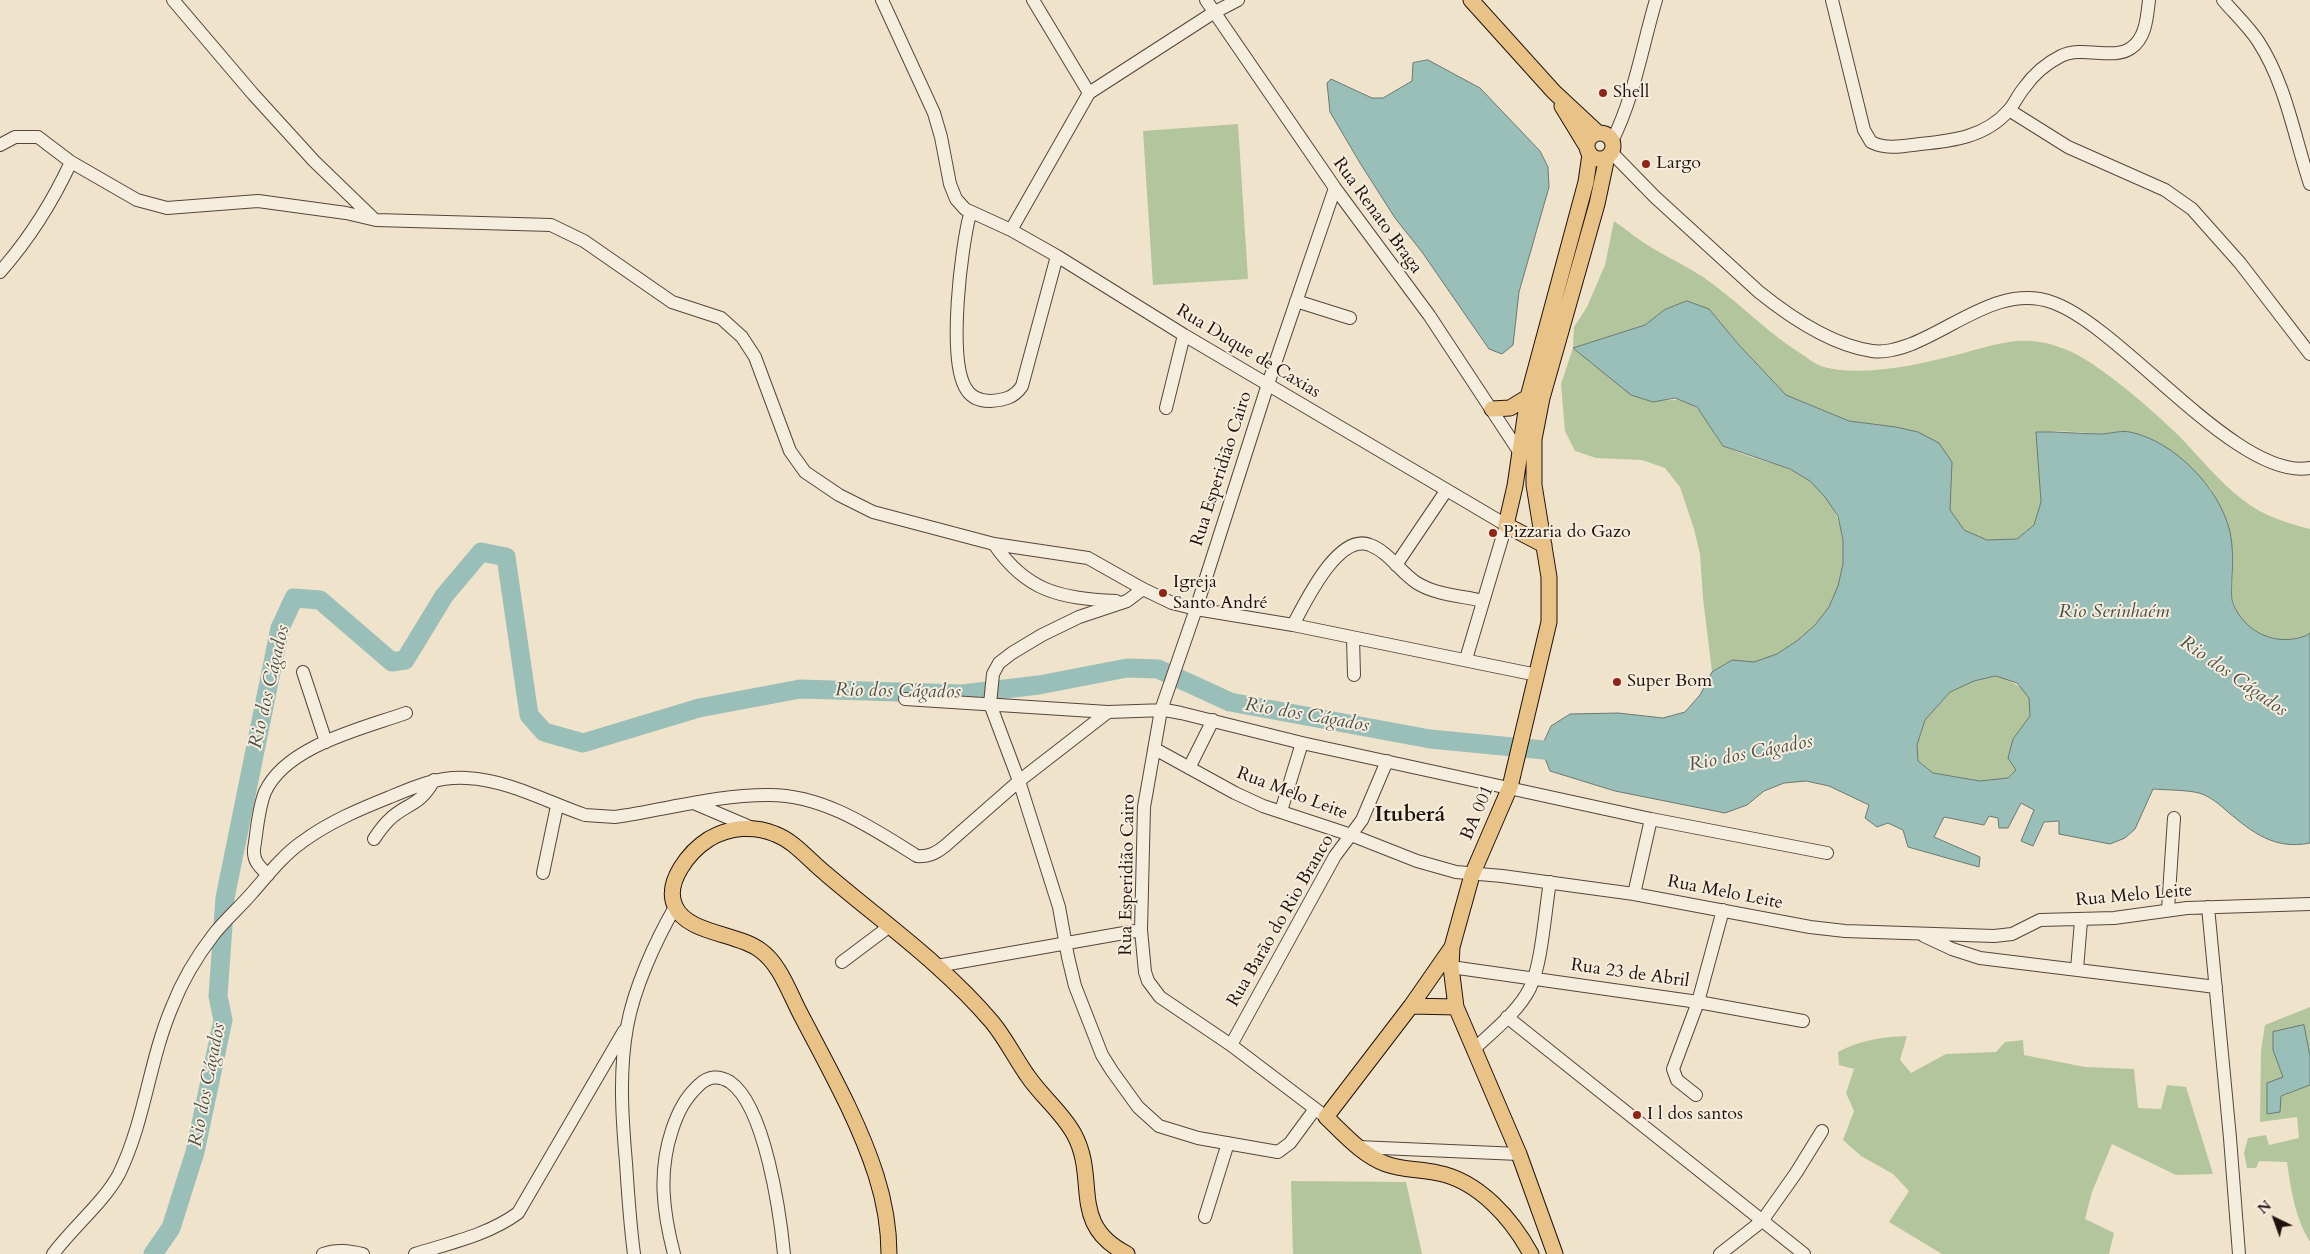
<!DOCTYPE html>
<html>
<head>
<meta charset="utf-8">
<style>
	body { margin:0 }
	#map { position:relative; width:2310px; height:1254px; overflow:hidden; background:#f0e3cb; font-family:Cardo,serif }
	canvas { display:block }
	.north { position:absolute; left:2250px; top:1194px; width:50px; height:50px; -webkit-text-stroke:4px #f5eddd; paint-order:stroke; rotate:318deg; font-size:14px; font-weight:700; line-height:20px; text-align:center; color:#21120c }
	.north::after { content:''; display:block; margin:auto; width:18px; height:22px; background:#21120c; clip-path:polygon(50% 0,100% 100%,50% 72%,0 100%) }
</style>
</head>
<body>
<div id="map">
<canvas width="2310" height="1254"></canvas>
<div class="north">N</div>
</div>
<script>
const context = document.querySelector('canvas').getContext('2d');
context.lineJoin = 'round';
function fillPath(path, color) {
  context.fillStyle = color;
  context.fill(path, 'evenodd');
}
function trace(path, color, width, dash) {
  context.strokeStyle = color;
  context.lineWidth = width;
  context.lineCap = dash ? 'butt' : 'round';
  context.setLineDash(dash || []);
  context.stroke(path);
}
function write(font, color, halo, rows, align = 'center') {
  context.font = font + ' Cardo,serif';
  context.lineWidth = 4;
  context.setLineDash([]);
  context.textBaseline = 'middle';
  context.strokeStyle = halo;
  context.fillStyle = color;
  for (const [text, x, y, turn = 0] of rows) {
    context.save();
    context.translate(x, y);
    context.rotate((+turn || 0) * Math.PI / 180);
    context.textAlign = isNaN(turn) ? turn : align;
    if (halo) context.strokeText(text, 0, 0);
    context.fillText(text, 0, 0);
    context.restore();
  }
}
fillPath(new Path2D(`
	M 1238,124 L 1248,279 L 1153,285 L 1143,131 Z
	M 1614,221 C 1627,230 1640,241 1654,249 C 1672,260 1693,269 1710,282 C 1742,305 1769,334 1803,355 C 1809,359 1816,365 1824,367 C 1863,377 1917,365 1956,355 C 1999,344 2024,332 2067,350 C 2099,363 2151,409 2177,434 C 2199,456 2218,481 2243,500 C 2261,515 2287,523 2310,529 L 2310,633 L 2306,637 L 2282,641 L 2259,634 L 2240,619 L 2232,598 L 2233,552 L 2211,489 L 2179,457 L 2128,431 L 2104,434 L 2059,431 L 2036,432 L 2041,502 L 2034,525 L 2017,539 L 1987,540 L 1964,530 L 1950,510 L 1952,462 L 1918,432 L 1896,427 L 1849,421 L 1786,395 L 1739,345 L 1709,309 L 1664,310 L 1645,325 L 1573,348 L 1653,402 C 1690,396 1694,401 1713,431 C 1716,436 1720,444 1725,446 C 1751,461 1784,462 1809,480 C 1848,509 1853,566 1829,607 C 1818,626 1798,642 1779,653 C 1773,656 1762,661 1754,662 C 1747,663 1739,659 1732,661 C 1725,662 1718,669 1712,672 L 1703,598 L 1700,554 L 1694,529 L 1680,487 L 1665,468 L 1642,460 L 1596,458 L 1575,451 L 1565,431 L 1561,384 L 1573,348 L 1574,327 L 1587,307 L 1605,265 Z
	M 1996,676 C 2014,682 2037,692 2030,716 C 2027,724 2018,732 2014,739 L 2016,770 L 2008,778 L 1980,781 L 1933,773 L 1918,761 L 1917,745 L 1925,720 L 1950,692 L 1973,681 Z
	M 2310,1007 L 2310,1056 L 2273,1050 L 2283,1077 L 2267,1114 L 2280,1112 L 2280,1097 L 2310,1085 L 2310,1242 C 2295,1218 2291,1190 2287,1162 L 2259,1161 L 2256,1168 L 2247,1168 L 2244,1153 L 2248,1138 L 2266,1135 L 2269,1145 L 2299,1138 L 2297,1117 L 2260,1122 L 2261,1051 L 2265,1025 Z
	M 1907,1036 L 1900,1060 L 1911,1073 L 1946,1054 L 1996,1052 L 2005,1042 L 2023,1040 L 2024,1055 L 2085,1067 L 2134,1069 L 2138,1108 L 2161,1109 L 2167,1085 L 2186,1087 L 2213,1174 L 2176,1175 L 2112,1144 L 2092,1192 L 2085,1219 L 2114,1233 L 2109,1254 L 1942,1254 L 1889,1222 L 1909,1191 L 1893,1174 L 1861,1156 L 1843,1140 L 1854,1111 L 1846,1093 L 1854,1069 L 1839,1065 L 1838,1052 C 1860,1040 1882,1037 1907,1036 Z
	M 1291,1181 L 1406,1182 L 1422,1254 L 1293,1254 Z`), '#b3c59d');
const water = new Path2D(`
	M 1428,60 L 1480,88 L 1540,151 L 1548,167 L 1549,187 L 1519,292 L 1513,345 L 1502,354 L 1489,349 L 1422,252 L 1395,218 L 1360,163 L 1330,112 L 1327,83 L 1331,79 L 1372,98 L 1383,98 L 1412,81 L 1413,63 Z
	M 1687,301 L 1709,309 L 1739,345 L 1786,395 L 1849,421 L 1896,427 L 1918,432 L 1939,443 L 1952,462 L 1950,510 L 1964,530 L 1987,540 L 2017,539 L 2034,525 L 2041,502 L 2036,432 C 2057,431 2078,434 2100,434 C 2110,434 2121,430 2130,432 C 2174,441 2220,488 2230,532 C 2233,547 2233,561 2232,577 C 2232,584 2231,593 2232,600 C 2240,626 2266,643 2293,639 C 2299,638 2305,637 2310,633 L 2310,843 C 2275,850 2253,833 2228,812 C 2220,805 2210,796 2199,793 C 2188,790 2166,790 2153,789 L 2135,829 L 2125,838 L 2110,844 L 2059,834 L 2059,821 L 2044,822 L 2033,846 L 2021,841 L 2034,810 L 2021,803 L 2008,828 L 1999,828 L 1998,818 L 1989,816 L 1984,825 L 1944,817 L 1934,837 L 1980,857 L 1979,867 L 1908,847 L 1903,830 L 1888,823 L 1877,827 L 1865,818 L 1869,805 L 1829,786 L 1806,781 L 1784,783 L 1764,791 L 1747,805 L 1725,813 L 1615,791 L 1550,771 L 1541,748 L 1551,726 L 1570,714 L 1618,713 L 1663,718 L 1685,712 L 1700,695 L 1712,672 L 1732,660 L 1754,662 L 1777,654 L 1798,640 L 1815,625 L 1829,607 L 1838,586 L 1843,564 L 1843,540 L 1838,516 L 1825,497 L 1810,481 L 1790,469 L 1723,446 L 1697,407 L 1675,398 L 1653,402 L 1631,395 L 1573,348 L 1645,325 L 1664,310 ZM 1996,676 L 2017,683 L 2029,698 L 2030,716 L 2013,739 L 2008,758 L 2016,770 L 2008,778 L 1980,781 L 1933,773 L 1918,761 L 1917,745 L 1925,720 L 1950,692 L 1974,681 Z
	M 2304,1025 L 2310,1056 L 2310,1085 L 2281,1096 L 2280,1112 L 2267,1114 L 2267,1083 L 2283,1077 L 2273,1050 L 2273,1032 Z`);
fillPath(water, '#9abeb8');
trace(water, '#6a7973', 1);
trace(new Path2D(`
	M 153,1254 L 171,1228 L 195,1152 L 223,1020 L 218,996 L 225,898 L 280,628 L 294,598 L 320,600 L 392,662 L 405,660 L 444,596 L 481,552 L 506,557 L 529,715 L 544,732 L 583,743 L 699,708 L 800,689 L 962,694 L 1039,685 L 1127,668 L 1158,669 L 1230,702 L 1430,739 L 1565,752`), '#9abeb8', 19);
const minor = new Path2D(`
	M 173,0 L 253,94 L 314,161 L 374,219
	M 882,0 L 934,113 L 941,137 L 950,184 L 956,199 L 965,209 L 1011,230 L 1057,256 L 1184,335 L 1506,525 L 1466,659
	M 1033,0 L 1089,93
	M 1206,0 L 1335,188 L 1429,315 L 1520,453
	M 1832,0 L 1864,130 L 1871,142 C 1887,150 1903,146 1920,144 C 1952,141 1986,137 2009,110 C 2015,103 2018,95 2024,88 C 2033,75 2047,63 2061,56 C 2083,45 2113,61 2131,48 C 2146,38 2147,17 2149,0
	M 2223,0 C 2234,13 2248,26 2258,41 C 2286,84 2294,136 2310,184
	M 2009,110 L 2068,147 L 2165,190 L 2192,209 L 2240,263 L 2310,354
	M 1612,141 C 1634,98 1642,47 1656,0
	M 0,145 L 15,137 L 38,137 L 71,162 L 137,200 L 167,208 L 258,201 L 346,213 L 376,220 L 551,225 L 584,241 L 672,302 L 721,318 L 742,337 L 755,357 L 790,451 L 805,472 L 839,495 L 873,512 L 994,544 L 1088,558 L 1143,589 L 1172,603 L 1196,609 L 1293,625 L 1537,675
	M 1611,152 L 1655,197 L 1759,292 C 1790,317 1831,345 1872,351 C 1885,353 1897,349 1909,345 C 1955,328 2002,283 2054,303 C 2124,329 2238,481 2310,468
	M 970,214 C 961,248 948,356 965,387 C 970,397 979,401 990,401 C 1004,400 1014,398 1022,386 L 1057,256
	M 1011,230 L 1089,93 L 1213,13 L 1238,0
	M 0,272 C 30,238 52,203 71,162
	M 1296,301 L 1350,318
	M 1166,408 L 1184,335
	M 994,544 C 1027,592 1060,598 1116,601
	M 1396,565 L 1446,491
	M 1143,589 L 1127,601 L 1079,617 L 1042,635 L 1012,653 L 999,663 L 993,674 L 990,704 L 1019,781 L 1059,907 L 1068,957 L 1075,986 L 1102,1055 L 1112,1071 L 1138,1107 L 1159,1126 L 1198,1138 L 1278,1152 L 1290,1143 L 1315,1109
	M 1293,625 C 1305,603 1338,532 1370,545 C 1389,552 1401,573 1417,583 C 1436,595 1463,596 1483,601
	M 1353,638 L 1354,675
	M 303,672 L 326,742
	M 905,699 L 1108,712 L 1165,710 L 1181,713 L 1302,743 L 1651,819 L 1827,853
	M 1155,749 L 1235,793 L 1263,806 L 1351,835 L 1417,861 L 1456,872 L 1502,876 L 1634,894 L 1810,927 L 1845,931 L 1994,936 L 2012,934 L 2040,920 L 2114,918 L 2187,908 L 2310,904
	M 1189,768 L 1213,720
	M 696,804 L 750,827
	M 1281,811 L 1302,743
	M 374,839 C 378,833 383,826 388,821 C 405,803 419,808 434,780
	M 543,873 L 557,806
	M 268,875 C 259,866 253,861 254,849 C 257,831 258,809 265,792 C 286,746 361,729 406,713
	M 1634,894 L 1651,819
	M 2208,907 L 2230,1138 L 2239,1254
	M 2168,909 L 2174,818
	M 1924,936 L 1952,949 L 1980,958 L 2216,987
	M 842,962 L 890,926
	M 937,966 L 1141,930
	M 1451,967 L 1698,1002 L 1803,1021
	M 2077,969 L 2081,921
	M 1507,1017 L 1804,1254
	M 1231,1045 L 1335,856 L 1362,820 L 1387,761
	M 1473,1050 C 1493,1031 1518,1012 1530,988 C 1542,964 1545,910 1550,882
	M 1696,1095 L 1677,1080 L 1673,1069 L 1698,1002 L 1723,910
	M 1326,1117 L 1231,1045 L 1160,997 L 1148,981 L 1145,972 L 1141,930 L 1144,807 L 1161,710 L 1196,609 L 1268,384 L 1335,188
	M 1358,1147 L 1519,1154
	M 1205,1217 L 1228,1143
	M 53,1254 C 73,1227 104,1202 119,1174 C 145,1121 149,1061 172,1007 C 182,981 197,956 214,934 C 225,920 240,907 252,893 C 267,876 282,856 302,842 C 329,822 360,809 390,797 C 416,786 439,776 467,778 C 508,780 547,802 585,815 L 615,817 C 665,810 716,795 767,795 C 823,794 872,828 917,856 C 929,857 936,853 945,846 L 1019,781 L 1108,712
	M 323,1254 C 337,1249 349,1251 363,1254
	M 415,1254 C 450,1243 488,1235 518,1213 L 624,1031
	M 634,1254 C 630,1224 628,1194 626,1163 C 622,1117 619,1072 627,1027 C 634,988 655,942 675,907
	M 674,1254 C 663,1212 658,1172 672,1130 C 678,1112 685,1098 699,1085 C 708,1076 719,1075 730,1082 C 765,1106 780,1213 784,1254
	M 1720,1254 L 1762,1221 L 1796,1173 L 1822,1131`);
const major = new Path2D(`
	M 1471,0 L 1554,92 L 1598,133
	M 1562,106 L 1587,147
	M1587 146a13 13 0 1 1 26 0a13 13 0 1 1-26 0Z
	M 1492,409 L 1510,408 L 1528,397
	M 1544,545 L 1506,525 L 1515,486 L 1528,397 L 1586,182 L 1590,154
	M 1452,947 L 1411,1006 L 1326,1117 C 1344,1134 1362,1155 1386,1164 C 1402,1170 1421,1169 1438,1173 C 1479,1181 1512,1219 1531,1254
	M 1411,1006 L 1456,1007
	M 889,1254 C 889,1227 884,1200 876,1175 C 858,1119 827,1065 800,1013 C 789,992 780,964 760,950 C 738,933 687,934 675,906 C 664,882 690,851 709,839 C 729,827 754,825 775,834 C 794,841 809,860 825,873 C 881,921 944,965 992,1022 C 1006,1039 1015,1058 1027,1075 C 1041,1096 1062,1112 1074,1134 C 1099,1180 1068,1224 1127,1254
	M 1555,1254 L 1519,1154 L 1456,1007 L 1451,967 L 1452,947 L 1472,875 L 1510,787 L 1549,622 L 1549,577 L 1534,485 L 1534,439 L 1542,398 L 1597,204 L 1607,157`);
trace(minor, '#55463c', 14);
trace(major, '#21120c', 17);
trace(minor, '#f5eddd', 12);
trace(major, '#e8c286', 15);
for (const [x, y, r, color] of [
	[1603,93,5,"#8f2418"],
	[1646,164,5,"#8f2418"],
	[1493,533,5,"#8f2418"],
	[1163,593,5,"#8f2418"],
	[1617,682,5,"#8f2418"],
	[1637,1115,5,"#8f2418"]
]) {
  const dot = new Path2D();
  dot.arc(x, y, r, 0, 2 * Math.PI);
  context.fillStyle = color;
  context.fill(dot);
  trace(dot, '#f5eddd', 2);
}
write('18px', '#21120c', '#f5eddd', [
	["Shell",1613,93],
	["Largo",1656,164],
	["Pizzaria do Gazo",1503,533],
	["Igreja",1173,583],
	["Santo André",1173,604],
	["Super Bom",1627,682],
	["I l dos santos",1647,1115]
], 'left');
write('18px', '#21120c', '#f5eddd', [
	["Rua Renato Braga",1377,216,54],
	["Rua Duque de Caxias",1248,352,31],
	["Rua Esperidião Cairo",1222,469,-72],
	["Rua Melo Leite",1292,794,21],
	["BA 001",1478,813,-67],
	["Rua Esperidião Cairo",1128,875,-89],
	["Rua Melo Leite",1725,893,11],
	["Rua Melo Leite",2134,896,-5],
	["Rua Barão do Rio Branco",1281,921,-60],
	["Rua 23 de Abril",1630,974,8]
]);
write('italic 19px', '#4b4e48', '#f5eddd', [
	["Rio Serinhaém",2114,613],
	["Rio dos Cágados",2233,677,35],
	["Rio dos Cágados",270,687,-77],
	["Rio dos Cágados",898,692,1],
	["Rio dos Cágados",1307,716,10],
	["Rio dos Cágados",1751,754,-11],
	["Rio dos Cágados",208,1085,-79]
]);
write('bold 22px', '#21120c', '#f5eddd', [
	["Ituberá",1410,816]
]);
</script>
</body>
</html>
